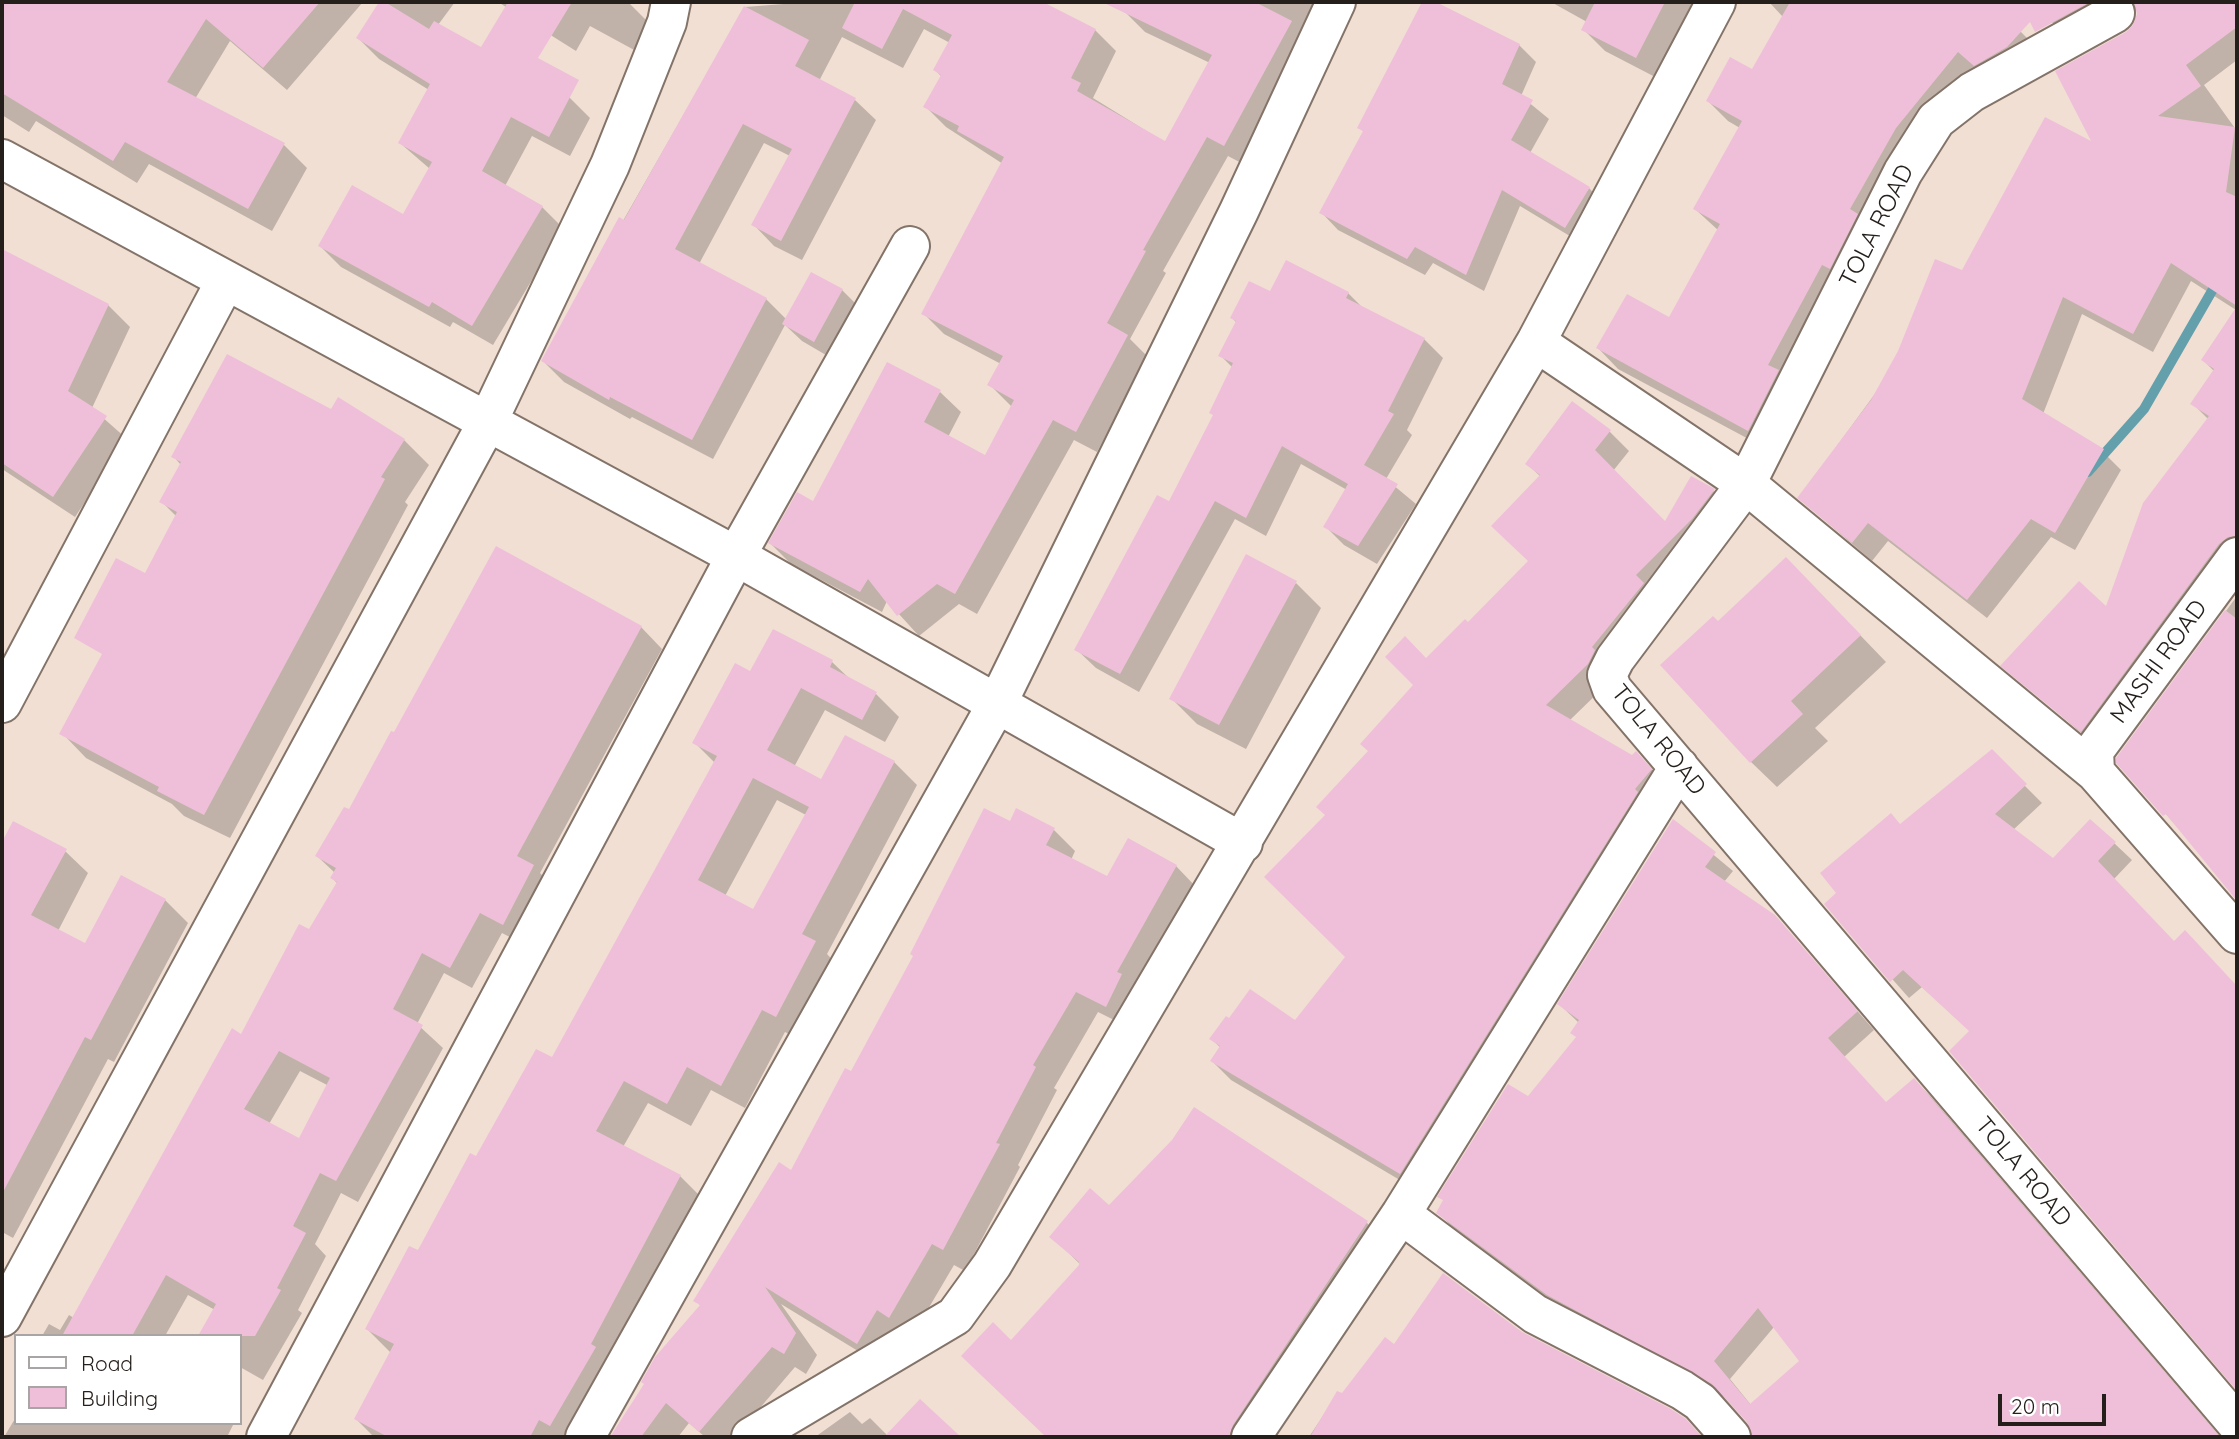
<!DOCTYPE html>
<html>
<head>
<meta charset="utf-8">
<style>
	body { margin:0 }
	#map { position:relative; width:2239px; height:1439px; overflow:hidden; background:#f1dfd3; font-family:Quicksand,sans-serif }
	canvas { display:block }
	.frame { position:absolute; inset:0; border:4px solid #251f1b; pointer-events:none }
	.legend { position:absolute; left:14px; top:1334px; width:228px; height:91px; box-sizing:border-box; background:#fff; border:2px solid #a8a5a4; margin:0; padding:9px 12px; list-style:none; font-size:21px; color:#251f1b }
	.legend li { display:flex; align-items:center; gap:14px; height:35px }
	.legend b { width:35px; border:2px solid #a8a5a4 }
	.scale { position:absolute; left:1998px; top:1394px; width:108px; height:32px; box-sizing:border-box; border:4px solid #251f1b; border-top:0; padding-left:9px; font-size:21px; line-height:24px; white-space:nowrap; color:#251f1b; -webkit-text-stroke:5px #fff; paint-order:stroke }
</style>
</head>
<body>
<div id="map">
<canvas width="2239" height="1439"></canvas>
<div class="frame"></div>
<ul class="legend">
<li><b style="height:9px;background:#fff"></b>Road</li>
<li><b style="height:19px;background:#efbfd9"></b>Building</li>
</ul>
<div class="scale">20 m</div>
</div>
<script>
const context = document.querySelector('canvas').getContext('2d');
context.lineJoin = 'round';
function fillPath(path, color) {
  context.fillStyle = color;
  context.fill(path, 'evenodd');
}
function trace(path, color, width, dash) {
  context.strokeStyle = color;
  context.lineWidth = width;
  context.lineCap = dash ? 'butt' : 'round';
  context.setLineDash(dash || []);
  context.stroke(path);
}
function write(font, color, halo, rows, align = 'center') {
  context.font = font + ' Quicksand,sans-serif';
  context.lineWidth = 7;
  context.setLineDash([]);
  context.textBaseline = 'middle';
  context.strokeStyle = halo;
  context.fillStyle = color;
  for (const [text, x, y, turn = 0] of rows) {
    context.save();
    context.translate(x, y);
    context.rotate((+turn || 0) * Math.PI / 180);
    context.textAlign = isNaN(turn) ? turn : align;
    if (halo) context.strokeText(text, 0, 0);
    context.fillText(text, 0, 0);
    context.restore();
  }
}
fillPath(new Path2D(`
	M 2,2 L 363,2 L 287,90 L 230,41 L 195,99 L 284,145 L 307,168 L 272,231 L 149,164 L 137,183 L 36,121 L 29,132 L 2,115 Z
	M 381,2 L 455,2 L 438,25 L 569,97 L 590,118 L 570,156 L 532,136 L 505,186 L 542,207 L 563,228 L 493,345 L 453,322 L 450,327 L 341,267 L 320,246 L 404,216 L 430,169 L 400,143 L 429,90 L 379,59 L 358,38 Z
	M 498,2 L 628,2 L 651,25 L 636,51 L 590,26 L 576,51 Z
	M 809,2 L 1039,2 L 1095,30 L 1116,51 L 1093,98 L 1166,143 L 1210,63 L 1145,32 L 1124,11 L 1129,2 L 1334,2 L 1245,165 L 1228,156 L 1163,271 L 1166,273 L 1130,339 L 1148,357 L 1097,452 L 1074,440 L 977,614 L 959,604 L 919,636 L 887,601 L 882,612 L 791,564 L 770,543 L 940,392 L 961,412 L 948,437 L 985,457 L 1012,407 L 990,385 L 1001,364 L 944,334 L 923,313 L 1003,164 L 946,127 L 926,107 L 942,77 L 935,70 L 950,43 L 924,29 L 903,68 L 842,37 L 819,81 L 855,100 L 876,120 L 802,260 L 774,246 L 754,225 L 790,156 L 764,143 L 699,264 L 766,299 L 787,320 L 842,290 L 859,307 L 831,358 L 802,341 L 785,325 L 713,459 L 632,417 L 630,419 L 564,382 L 543,361 L 745,7 Z
	M 1424,2 L 1432,2 L 1519,45 L 1536,62 L 1521,96 L 1549,119 L 1530,153 L 1589,188 L 1606,206 L 1583,244 L 1520,206 L 1484,291 L 1433,263 L 1425,275 L 1338,230 L 1321,212 L 1364,132 L 1359,127 Z
	M 1551,2 L 1698,2 L 1659,79 L 1605,51 L 1583,29 L 1587,22 Z
	M 1769,2 L 1969,2 L 2021,32 L 2042,53 L 1980,71 L 1769,450 L 1618,369 L 1598,348 L 1669,320 L 1719,231 L 1695,209 L 1740,128 L 1728,121 L 1708,101 L 1753,71 L 1783,17 Z
	M 2028,2 L 2237,2 L 2237,60 L 2204,85 L 2237,131 L 2237,564 L 2101,750 L 2003,665 L 2107,609 L 2209,420 L 2193,404 L 2214,371 L 2203,360 L 2236,310 L 2191,281 L 2153,352 L 2082,314 L 2043,414 L 2102,451 L 2121,470 L 2075,550 L 2051,537 L 1987,618 L 1888,541 L 1872,561 L 1799,498 L 1963,273 L 2095,145 L 2127,33 L 2135,26 L 2138,10 L 2073,40 Z
	M 2,252 L 108,305 L 130,327 L 92,408 L 127,439 L 75,517 L 2,469 Z
	M 1270,293 L 1348,293 L 1363,308 L 1424,339 L 1443,358 L 1407,430 L 1412,435 L 1386,479 L 1416,504 L 1377,564 L 1344,545 L 1325,526 L 1347,490 L 1301,464 L 1266,536 L 1235,519 L 1139,692 L 1096,668 L 1076,649 L 1170,503 L 1214,416 L 1233,368 L 1221,356 L 1237,323 L 1232,318 Z
	M 332,411 L 404,440 L 429,465 L 405,502 L 408,505 L 230,838 L 184,816 L 172,804 L 86,758 L 62,733 L 177,517 L 162,502 L 181,465 L 174,457 Z
	M 1609,431 L 1629,451 L 1613,471 L 1665,524 L 1714,491 L 1733,510 L 1607,684 L 1569,721 L 1632,757 L 1636,753 L 1655,773 L 1420,1192 L 1231,1080 L 1212,1061 L 1221,1048 L 1211,1039 L 1295,1023 L 1347,957 L 1327,815 L 1415,685 L 1426,660 L 1468,624 L 1530,561 L 1541,477 L 1527,464 Z
	M 1296,583 L 1321,608 L 1246,749 L 1197,724 L 1171,698 Z
	M 1812,585 L 1886,662 L 1815,728 L 1828,741 L 1777,787 L 1751,762 L 1718,623 Z
	M 2237,596 L 2237,897 L 2118,758 Z
	M 641,627 L 662,649 L 540,873 L 554,888 L 525,945 L 502,933 L 472,988 L 444,973 L 417,1024 L 443,1048 L 358,1202 L 341,1193 L 315,1244 L 326,1256 L 298,1310 L 302,1313 L 263,1380 L 240,1367 L 240,1336 L 215,1310 L 188,1295 L 165,1336 L 42,1336 L 49,1324 L 60,1330 L 69,1315 L 74,1318 L 242,1036 L 338,884 L 332,878 L 335,873 L 317,856 L 349,812 L 395,735 ZM 300,1071 L 329,1086 L 299,1141 L 269,1124 Z
	M 832,662 L 851,680 L 875,693 L 899,717 L 885,742 L 825,710 L 794,767 L 822,782 L 894,762 L 917,785 L 827,954 L 838,966 L 799,1039 L 785,1032 L 745,1108 L 711,1090 L 691,1126 L 648,1103 L 623,1147 L 680,1176 L 703,1199 L 580,1437 L 374,1437 L 356,1419 L 391,1353 L 367,1329 L 477,1159 L 553,1060 L 715,763 L 694,742 L 751,673 ZM 777,800 L 806,815 L 754,911 L 725,896 Z
	M 1991,752 L 2042,803 L 2013,830 L 2054,861 L 2114,843 L 2132,860 L 2114,879 L 2174,943 L 2201,951 L 2237,994 L 2237,1388 L 1951,1051 L 1971,1032 L 1922,987 L 1909,998 L 1826,904 L 1901,826 Z
	M 1673,821 L 1733,871 L 1724,882 L 1774,916 L 1874,1030 L 1844,1057 L 1886,1104 L 1914,1080 L 1931,1097 L 2220,1437 L 1754,1437 L 1754,1431 L 1730,1400 L 1566,1312 L 1455,1230 L 1438,1212 L 1577,1037 L 1579,1023 L 1559,1004 ZM 1774,1327 L 1801,1361 L 1751,1405 L 1730,1379 Z
	M 14,823 L 65,851 L 88,873 L 58,931 L 85,945 L 165,900 L 188,923 L 114,1062 L 108,1059 L 13,1238 L 2,1232 L 2,846 Z
	M 1010,823 L 1054,830 L 1075,851 L 1071,860 L 1108,878 L 1176,866 L 1197,888 L 1128,1027 L 1098,1012 L 1054,1088 L 1057,1090 L 1018,1165 L 1020,1167 L 965,1271 L 954,1265 L 911,1338 L 871,1359 L 781,1304 L 817,1355 L 806,1374 L 795,1367 L 735,1437 L 705,1437 L 689,1423 L 678,1437 L 613,1437 L 701,1306 L 696,1301 L 791,1172 Z
	M 1194,1109 L 1367,1223 L 1390,1245 L 1262,1437 L 1048,1437 L 986,1378 L 1012,1342 L 1081,1265 L 1052,1237 L 1109,1207 L 1173,1141 Z
	M 1521,1333 L 1684,1420 L 1702,1437 L 1309,1437 L 1338,1393 L 1342,1396 L 1395,1347 Z
	M 920,1402 L 958,1437 L 815,1437 L 850,1412 L 862,1424 L 870,1418 L 888,1436 Z
	M 16,1417 L 16,1423 L 234,1423 L 227,1437 L 4,1437 Z`), '#0003');
trace(new Path2D(`
	M 2088,472 L 2144,409 L 2220,277`), '#64a0ac', 10);
fillPath(new Path2D(`
	M 2,2 L 320,2 L 263,68 L 206,19 L 167,82 L 285,143 L 248,209 L 125,142 L 113,161 L 2,93 Z
	M 379,2 L 385,2 L 429,29 L 434,21 L 481,47 L 508,2 L 572,2 L 538,58 L 579,80 L 549,137 L 511,117 L 482,171 L 543,206 L 472,326 L 432,302 L 429,307 L 318,246 L 352,185 L 403,214 L 432,162 L 398,143 L 430,84 L 356,38 Z
	M 855,2 L 1043,2 L 1096,29 L 1071,78 L 1081,83 L 1077,91 L 1165,141 L 1212,55 L 1102,2 L 1255,2 L 1292,21 L 1224,146 L 1207,137 L 1143,250 L 1146,251 L 1107,323 L 1128,335 L 1076,432 L 1053,420 L 955,594 L 937,584 L 897,616 L 868,579 L 860,592 L 768,543 L 797,492 L 813,501 L 887,362 L 941,390 L 924,422 L 985,455 L 1014,400 L 987,385 L 1003,356 L 921,314 L 1004,157 L 957,131 L 959,126 L 923,107 L 941,75 L 933,70 L 952,35 L 903,9 L 882,49 L 842,28 Z
	M 1422,2 L 1436,2 L 1520,44 L 1502,84 L 1533,100 L 1511,140 L 1590,187 L 1565,228 L 1502,190 L 1466,275 L 1415,247 L 1407,259 L 1319,213 L 1363,131 L 1357,128 Z
	M 1595,2 L 1665,2 L 1636,58 L 1581,30 Z
	M 1790,2 L 2090,2 L 2035,32 L 2030,22 L 2007,47 L 1974,66 L 1958,52 L 1896,128 L 1850,209 L 1858,214 L 1830,269 L 1822,265 L 1768,365 L 1779,370 L 1748,431 L 1596,348 L 1627,294 L 1669,317 L 1720,224 L 1693,209 L 1742,121 L 1706,101 L 1730,57 L 1752,69 Z
	M 2134,2 L 2237,2 L 2237,27 L 2186,65 L 2201,86 L 2158,116 L 2235,127 L 2226,192 L 2237,197 L 2237,536 L 2228,537 L 2219,544 L 2081,732 L 2000,666 L 2079,581 L 2106,606 L 2143,503 L 2209,416 L 2190,404 L 2214,369 L 2201,360 L 2237,306 L 2171,263 L 2133,334 L 2063,297 L 2022,399 L 2104,449 L 2055,533 L 2031,519 L 1967,600 L 1868,523 L 1852,543 L 1797,498 L 1871,400 L 1898,351 L 1935,259 L 1962,270 L 2045,117 L 2091,141 L 2055,71 L 2126,32 L 2133,25 L 2137,14 Z
	M 744,6 L 809,40 L 795,66 L 856,98 L 781,241 L 751,225 L 792,149 L 743,124 L 675,249 L 767,298 L 692,440 L 610,397 L 609,400 L 541,361 L 619,217 L 624,220 Z
	M 2,249 L 109,304 L 68,391 L 107,416 L 53,497 L 2,463 Z
	M 1286,260 L 1349,292 L 1346,298 L 1425,338 L 1388,411 L 1394,414 L 1364,465 L 1398,484 L 1358,546 L 1323,527 L 1348,484 L 1282,446 L 1246,518 L 1215,501 L 1120,674 L 1074,650 L 1157,495 L 1169,501 L 1213,415 L 1209,413 L 1233,363 L 1218,356 L 1236,321 L 1230,318 L 1249,281 L 1270,291 Z
	M 811,272 L 843,289 L 814,342 L 782,324 Z
	M 227,354 L 331,409 L 338,397 L 405,439 L 381,477 L 385,479 L 204,815 L 157,791 L 159,787 L 59,734 L 102,654 L 74,638 L 116,558 L 145,573 L 177,512 L 159,502 L 181,462 L 171,457 Z
	M 1572,401 L 1611,430 L 1595,450 L 1665,521 L 1691,476 L 1715,489 L 1692,519 L 1636,575 L 1644,583 L 1592,647 L 1595,650 L 1588,664 L 1546,705 L 1632,755 L 1636,751 L 1652,769 L 1635,789 L 1638,792 L 1400,1174 L 1210,1061 L 1220,1046 L 1209,1039 L 1226,1016 L 1229,1018 L 1250,989 L 1295,1020 L 1345,957 L 1264,877 L 1325,815 L 1316,807 L 1368,751 L 1360,744 L 1413,685 L 1385,657 L 1405,636 L 1426,658 L 1465,619 L 1468,622 L 1528,561 L 1491,526 L 1540,475 L 1525,464 Z
	M 496,546 L 642,626 L 517,856 L 534,865 L 503,925 L 480,913 L 450,968 L 422,953 L 393,1009 L 423,1025 L 336,1181 L 320,1173 L 293,1226 L 306,1233 L 277,1288 L 281,1290 L 255,1336 L 198,1336 L 216,1304 L 166,1275 L 132,1336 L 62,1336 L 232,1028 L 241,1034 L 299,924 L 309,929 L 337,882 L 330,878 L 336,868 L 315,856 L 344,807 L 349,809 L 391,731 L 394,732 ZM 279,1051 L 330,1078 L 299,1138 L 244,1109 Z
	M 1246,554 L 1297,581 L 1219,725 L 1169,699 Z
	M 1786,557 L 1861,635 L 1791,701 L 1803,714 L 1750,763 L 1660,665 L 1713,616 L 1718,621 Z
	M 2225,610 L 2237,619 L 2237,901 L 2166,814 L 2163,816 L 2116,763 L 2116,758 Z
	M 773,629 L 833,660 L 830,667 L 877,692 L 862,720 L 801,688 L 767,750 L 821,779 L 845,735 L 895,761 L 802,934 L 816,941 L 776,1017 L 762,1010 L 721,1086 L 687,1067 L 667,1104 L 624,1081 L 596,1131 L 681,1175 L 591,1344 L 596,1347 L 550,1426 L 539,1420 L 530,1437 L 388,1437 L 354,1419 L 394,1344 L 365,1329 L 409,1246 L 418,1250 L 470,1153 L 476,1156 L 536,1049 L 552,1057 L 717,756 L 692,743 L 735,663 L 750,671 ZM 753,778 L 809,807 L 753,909 L 698,880 Z
	M 1992,749 L 2027,784 L 1995,814 L 2053,858 L 2090,819 L 2116,842 L 2098,861 L 2174,941 L 2185,930 L 2237,986 L 2237,1391 L 1949,1051 L 1969,1031 L 1903,970 L 1890,982 L 1824,904 L 1836,893 L 1820,873 L 1891,813 L 1900,824 Z
	M 984,808 L 1010,821 L 1016,808 L 1055,828 L 1046,845 L 1107,876 L 1128,838 L 1177,865 L 1117,972 L 1122,974 L 1106,1007 L 1076,992 L 1033,1065 L 1036,1067 L 996,1143 L 1000,1144 L 943,1250 L 932,1244 L 889,1318 L 877,1310 L 857,1344 L 765,1287 L 796,1333 L 784,1354 L 772,1347 L 699,1432 L 666,1403 L 641,1437 L 610,1437 L 644,1384 L 641,1382 L 655,1357 L 700,1305 L 693,1301 L 779,1162 L 791,1170 L 845,1068 L 851,1071 L 913,956 L 910,954 Z
	M 1673,819 L 1716,852 L 1705,867 L 1775,915 L 1858,1011 L 1828,1038 L 1886,1102 L 1914,1078 L 2220,1437 L 1752,1437 L 1747,1422 L 1712,1384 L 1547,1295 L 1436,1213 L 1443,1200 L 1437,1197 L 1508,1084 L 1528,1096 L 1576,1037 L 1570,1033 L 1579,1020 L 1557,1004 ZM 1758,1308 L 1799,1361 L 1750,1404 L 1714,1361 Z
	M 13,821 L 67,849 L 31,915 L 85,943 L 121,875 L 166,899 L 91,1040 L 85,1037 L 2,1194 L 2,842 Z
	M 1194,1107 L 1368,1221 L 1233,1425 L 1229,1437 L 1046,1437 L 961,1356 L 993,1322 L 1011,1340 L 1079,1265 L 1079,1262 L 1049,1237 L 1090,1188 L 1109,1205 L 1172,1140 Z
	M 1443,1273 L 1522,1332 L 1671,1409 L 1686,1419 L 1702,1437 L 1310,1437 L 1337,1391 L 1342,1393 L 1385,1337 L 1394,1344 Z
	M 920,1399 L 961,1437 L 884,1437 Z`), '#efbfd9');
const minor = new Path2D(`
	M 2115,13 L 1972,92 L 1936,120 L 1903,172 L 1746,484 L 1615,659 L 1607,675 L 1612,689 L 2237,1424
	M 2,159 L 736,556 L 1243,843
	M 1536,342 L 1746,484 L 2095,772 L 2237,934
	M 2,703 L 226,280
	M 2095,772 L 2094,751 L 2237,557
	M 1401,1214 L 1535,1314 L 1682,1390 L 1700,1402 L 1731,1437
	M 2,1317 L 487,423 L 610,165 L 667,22 L 671,2
	M 266,1437 L 736,556 L 910,246
	M 585,1437 L 998,702 L 1239,211 L 1336,2
	M 751,1437 L 955,1316 L 992,1265 L 1536,342 L 1716,2
	M 1251,1437 L 1401,1214 L 1679,767`);
trace(minor, '#837368', 42);
trace(minor, '#fff', 38);
write('24px', '#251f1b', '#fff', [
	["TOLA ROAD",1877,226,-63],
	["MASHI ROAD",2159,662,-54],
	["TOLA ROAD",1658,740,51],
	["TOLA ROAD",2023,1172,50]
]);
</script>
</body>
</html>
